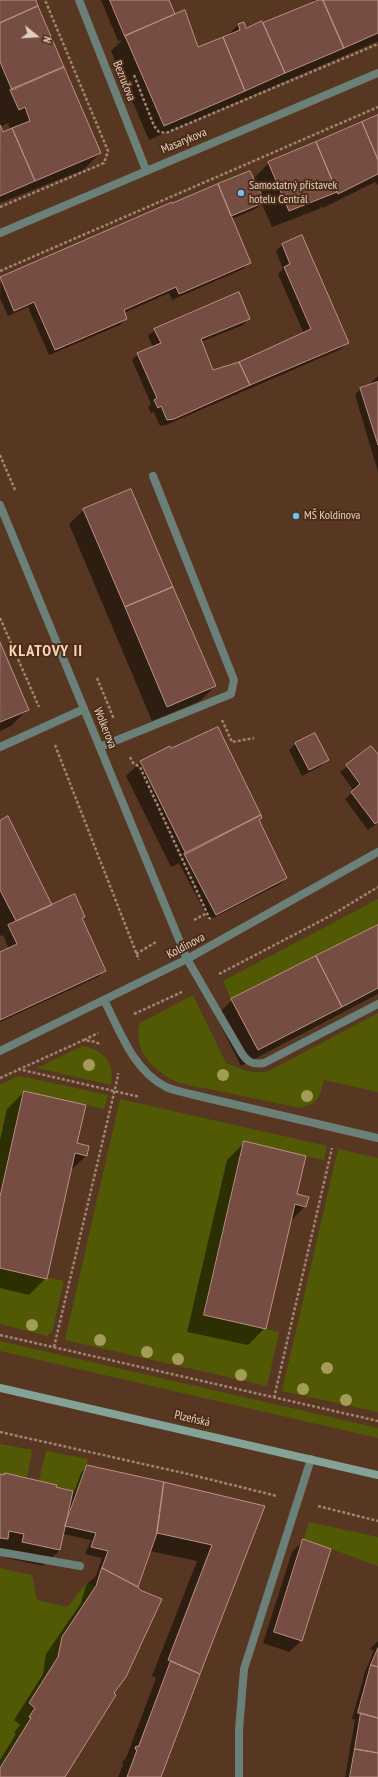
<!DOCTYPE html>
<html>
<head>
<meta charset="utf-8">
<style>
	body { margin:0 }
	#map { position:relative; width:378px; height:1777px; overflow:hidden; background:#573721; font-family:"PT Sans Narrow",sans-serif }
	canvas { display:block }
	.north { position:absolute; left:16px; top:16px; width:40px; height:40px; -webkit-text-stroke:3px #4c2d17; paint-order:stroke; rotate:108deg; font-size:11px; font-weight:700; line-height:16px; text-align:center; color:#e2cec1 }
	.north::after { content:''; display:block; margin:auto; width:14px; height:18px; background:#e2cec1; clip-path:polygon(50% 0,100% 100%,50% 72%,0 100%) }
</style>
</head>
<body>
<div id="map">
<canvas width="378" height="1777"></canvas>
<div class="north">N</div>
</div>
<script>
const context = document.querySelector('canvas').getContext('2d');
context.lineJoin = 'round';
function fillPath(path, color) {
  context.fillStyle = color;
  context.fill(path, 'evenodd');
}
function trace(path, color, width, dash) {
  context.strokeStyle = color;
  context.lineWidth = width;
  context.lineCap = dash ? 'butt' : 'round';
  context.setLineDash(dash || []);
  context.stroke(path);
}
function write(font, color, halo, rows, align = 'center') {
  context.font = font + ' "PT Sans Narrow",sans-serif';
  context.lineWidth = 4;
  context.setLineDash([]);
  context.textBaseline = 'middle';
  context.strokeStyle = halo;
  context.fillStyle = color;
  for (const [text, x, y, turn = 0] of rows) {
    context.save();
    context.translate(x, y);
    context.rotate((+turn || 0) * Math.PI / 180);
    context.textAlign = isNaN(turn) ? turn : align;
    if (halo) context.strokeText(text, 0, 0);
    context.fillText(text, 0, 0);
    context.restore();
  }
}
fillPath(new Path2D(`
	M 378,899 L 378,925 L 231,999 L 223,981 Z
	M 193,995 L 226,1063 C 241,1069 253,1075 269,1071 L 378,1013 L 378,1092 L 324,1080 C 319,1097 319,1104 300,1108 C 273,1102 246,1097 219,1091 C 206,1088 192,1087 180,1083 C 156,1074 131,1050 140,1023 Z
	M 83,1046 C 105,1051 115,1062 111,1085 L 37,1068 Z
	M 19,1076 L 108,1095 L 104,1109 L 24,1091 L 0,1197 L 0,1085 Z
	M 120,1099 L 327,1146 L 324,1160 L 244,1142 L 204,1315 L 279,1332 L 267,1386 L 65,1340 Z
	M 338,1149 L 378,1158 L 378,1412 L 282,1391 Z
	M 0,1268 L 64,1281 L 52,1332 L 47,1336 L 0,1324 Z
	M 0,1341 L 378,1428 L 378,1438 L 0,1351 Z
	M 0,1444 L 32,1450 L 27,1478 L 0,1474 Z
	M 46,1451 L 88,1459 L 78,1492 L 39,1481 Z
	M 309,1522 L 378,1537 L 378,1566 L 304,1539 Z
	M 0,1568 L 32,1575 L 37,1600 L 67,1607 L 87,1583 L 96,1586 L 62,1637 L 58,1657 L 29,1703 L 35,1708 L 29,1717 L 31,1718 L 0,1768 Z`), '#525905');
fillPath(new Path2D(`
	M 0,0 L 35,0 L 100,153 L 83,170 L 0,203 L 0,127 L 3,133 L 10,130 L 8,123 L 0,127 Z
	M 101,0 L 168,0 L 174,14 L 171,17 L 198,48 L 227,36 L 238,25 L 243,23 L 245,29 L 263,25 L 310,5 L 315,0 L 378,0 L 378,41 L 149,140 L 111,51 L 122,40 L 118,41 Z
	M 378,117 L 378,185 L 375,182 L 323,208 L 322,206 L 319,209 L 272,227 L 262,204 L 257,208 L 232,219 L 249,263 L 243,269 L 172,300 L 169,293 L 124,313 L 126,319 L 120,325 L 49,355 L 28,307 L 8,316 L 0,298 L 1,278 L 172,204 L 253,179 L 269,163 Z
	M 282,245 L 347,343 L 341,349 L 166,425 L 160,426 L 154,412 L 151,413 L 148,407 L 151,404 L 132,360 L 138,354 L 153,347 L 148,336 L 155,330 L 249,319 L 243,325 L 201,342 L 213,372 L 239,362 L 304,334 L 278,274 L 283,269 L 276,251 Z
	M 378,376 L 378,472 L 355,395 L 361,388 L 372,385 L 371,383 Z
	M 84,510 L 215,686 L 200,701 L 152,721 L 69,524 Z
	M 0,646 L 27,710 L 11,726 L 0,731 Z
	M 295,744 L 327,760 L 321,766 L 302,776 L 289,750 Z
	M 371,748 L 378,756 L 378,823 L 368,830 L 345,799 L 354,791 L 340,772 Z
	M 141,762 L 258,821 L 286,878 L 280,884 L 209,920 L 179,863 L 171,867 L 126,776 Z
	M 0,822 L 51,906 L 84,917 L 82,919 L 105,970 L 98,977 L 0,1022 L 0,953 L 9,949 L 3,935 L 0,936 Z
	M 378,926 L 378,994 L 241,1066 L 216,1016 L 232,1000 Z
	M 24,1092 L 86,1156 L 70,1171 L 46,1278 L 29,1295 L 0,1288 L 0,1140 L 7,1109 Z
	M 244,1143 L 305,1206 L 289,1223 L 265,1328 L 248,1345 L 187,1332 L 227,1160 Z
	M 87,1466 L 263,1506 L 160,1777 L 118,1777 L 123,1765 L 122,1762 L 126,1758 L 156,1678 L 152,1676 L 197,1561 L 150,1551 L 137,1587 L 113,1694 L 64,1777 L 0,1777 L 0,1760 L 16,1734 L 14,1733 L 20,1725 L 14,1720 L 43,1674 L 46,1654 L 81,1603 L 86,1585 L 96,1576 L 102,1558 L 85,1554 L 91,1540 L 63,1534 L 60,1550 L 43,1566 L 7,1558 L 8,1550 L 0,1548 L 0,1475 L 74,1492 L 81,1473 Z
	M 303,1541 L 330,1549 L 301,1641 L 289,1652 L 263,1643 L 292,1552 Z
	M 378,1641 L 378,1777 L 345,1777 L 355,1720 L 352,1719 L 365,1672 L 374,1650 L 370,1649 Z`), '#0007');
const building = new Path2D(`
	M 0,0 L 36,0 L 38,6 L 0,23 Z
	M 110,0 L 169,0 L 175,14 L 125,36 Z
	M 319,0 L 323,0 L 344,48 L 285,73 L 263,23 Z
	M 323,0 L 378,0 L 378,33 L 344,48 Z
	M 38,6 L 64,67 L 12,90 L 0,62 L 0,23 Z
	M 185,10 L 198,47 L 223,37 L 245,91 L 164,126 L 125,36 Z
	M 262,21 L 285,73 L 245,91 L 223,37 L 240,30 L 238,24 L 244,22 L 246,28 Z
	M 64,67 L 101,153 L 35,181 L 12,128 L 30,121 L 25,107 L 19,110 L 10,90 Z
	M 378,115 L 378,160 L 362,122 Z
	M 362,122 L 378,160 L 378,174 L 338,194 L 316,142 Z
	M 0,125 L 3,132 L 12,128 L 35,181 L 0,196 Z
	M 316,142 L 337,192 L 289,211 L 268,162 Z
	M 250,171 L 265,202 L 231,216 L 218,184 Z
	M 218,184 L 251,263 L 179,294 L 176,287 L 124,310 L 127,319 L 55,350 L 34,302 L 14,311 L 0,277 L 172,202 L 172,203 Z
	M 302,235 L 349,343 L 250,385 L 239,362 L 311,329 L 284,267 L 290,264 L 282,244 Z
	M 239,292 L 250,319 L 201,339 L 213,370 L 239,362 L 250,385 L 174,419 L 167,420 L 161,406 L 158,408 L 154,400 L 157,398 L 137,353 L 161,343 L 154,329 Z
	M 378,382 L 378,445 L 360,388 Z
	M 131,489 L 173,587 L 125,607 L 83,509 Z
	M 173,587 L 216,686 L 167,707 L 125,607 Z
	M 0,642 L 29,710 L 0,722 Z
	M 218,727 L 261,815 L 186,854 L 140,761 L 170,746 L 171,748 Z
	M 315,733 L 329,760 L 309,770 L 295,743 Z
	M 371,746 L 378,754 L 378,822 L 375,824 L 351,792 L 360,784 L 346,765 Z
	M 261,815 L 262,818 L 259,820 L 287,878 L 216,915 L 184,854 Z
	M 8,816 L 52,905 L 16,921 L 0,890 L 0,821 Z
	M 75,894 L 85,917 L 82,918 L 106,971 L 0,1020 L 0,952 L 17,944 L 8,925 Z
	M 378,925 L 378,988 L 342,1007 L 316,956 Z
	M 316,956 L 342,1007 L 258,1050 L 231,999 Z
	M 24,1091 L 86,1105 L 77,1143 L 89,1146 L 87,1156 L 75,1153 L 47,1279 L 0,1268 L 0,1197 Z
	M 244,1141 L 306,1156 L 297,1194 L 309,1197 L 306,1207 L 295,1204 L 266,1329 L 204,1315 Z
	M 87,1465 L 164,1482 L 157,1533 L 138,1587 L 102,1568 L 108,1551 L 91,1547 L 96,1533 L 65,1526 Z
	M 5,1473 L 57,1485 L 56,1487 L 73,1491 L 60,1550 L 22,1542 L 24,1534 L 9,1531 L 8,1539 L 0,1538 L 0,1474 L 4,1475 Z
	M 164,1482 L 265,1506 L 200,1674 L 168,1660 L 212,1545 L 157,1533 Z
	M 303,1539 L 331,1549 L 302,1641 L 274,1632 Z
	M 102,1568 L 138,1587 L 140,1590 L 162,1599 L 126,1677 L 114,1693 L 116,1695 L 65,1777 L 0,1777 L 0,1768 L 31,1718 L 29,1717 L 35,1708 L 29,1703 L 58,1657 L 62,1637 L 96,1586 Z
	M 378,1648 L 378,1667 L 371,1665 Z
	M 171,1661 L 200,1674 L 161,1777 L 127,1777 L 137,1750 L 135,1749 L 136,1746 L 138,1747 Z
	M 371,1665 L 378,1667 L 378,1718 L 358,1713 Z
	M 361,1713 L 378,1718 L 378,1753 L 355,1749 Z
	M 355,1749 L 378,1753 L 378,1777 L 350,1777 Z`);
fillPath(building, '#754d43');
trace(building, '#bc9084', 1);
trace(new Path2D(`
	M 134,75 L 154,126 L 159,132 L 166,133 L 378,44
	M 0,207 L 104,163 L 108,151 L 45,0
	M 0,271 L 378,107
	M 0,455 L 15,490
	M 0,618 L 39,707
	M 97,678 L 114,719
	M 222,720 L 232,742 L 254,738
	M 55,745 L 139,960
	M 130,757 L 133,763 L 140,767 L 207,913 L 209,918 L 213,920
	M 194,920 L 207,913
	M 136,954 L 156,942
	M 219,974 L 330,916 L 378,887
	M 134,1014 L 182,992
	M 84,1040 L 98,1033
	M 18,1069 L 140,1097
	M 0,1078 L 84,1040 L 96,1042 L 101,1045
	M 0,1335 L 378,1421
	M 54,1347 L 118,1076 L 118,1073
	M 274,1398 L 332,1148
	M 0,1432 L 188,1474 L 277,1496
	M 318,1506 L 378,1521`), '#9e8472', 2.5, [3, 2]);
trace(new Path2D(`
	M 0,747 L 84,709
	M 100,747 L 231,694 L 234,680 L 153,476
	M 187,959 L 241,1052 C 247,1062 253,1065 264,1063 L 378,1004
	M 104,1000 C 120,1031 133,1070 166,1087 C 173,1090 182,1092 190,1094 L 378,1138
	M 0,1552 L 80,1566
	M 239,1777 L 239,1730 L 244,1669 L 311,1459`), '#6b8079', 8);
trace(new Path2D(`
	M 79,0 L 146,170
	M 0,233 L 378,73
	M 0,505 L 187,959
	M 0,1051 L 187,959 L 378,852`), '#6b8079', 8);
trace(new Path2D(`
	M 0,1388 L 378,1475`), '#83a399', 8);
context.fillStyle = '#a39b58';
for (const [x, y] of [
	[89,1065],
	[223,1075],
	[307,1096],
	[32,1325],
	[100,1340],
	[147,1352],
	[178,1359],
	[327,1368],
	[241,1375],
	[303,1389],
	[346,1400]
]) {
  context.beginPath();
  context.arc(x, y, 6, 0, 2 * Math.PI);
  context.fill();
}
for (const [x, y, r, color] of [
	[241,193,4,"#6cc3f2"],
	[296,516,4,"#6cc3f2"]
]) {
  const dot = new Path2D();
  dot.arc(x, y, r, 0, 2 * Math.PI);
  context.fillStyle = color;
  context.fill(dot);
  trace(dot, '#4c2d17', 1.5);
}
write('12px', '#e2cec1', '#4c2d17', [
	["Bezručova",124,81,68],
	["Masarykova",184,141,-23],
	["Wolkerova",105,728,68],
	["Koldinova",186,946,-28],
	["Plzeňská",192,1419,13]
]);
write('12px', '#e2cec1', '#4c2d17', [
	["Samostatný přístavek",249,186],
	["hotelu Centrál",249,200],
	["MŠ Koldinova",304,516]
], 'left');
context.letterSpacing = '1px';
write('bold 16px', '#fad2b8', '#4c2d17', [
	["KLATOVY II",46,651]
]);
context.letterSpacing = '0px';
</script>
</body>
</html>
